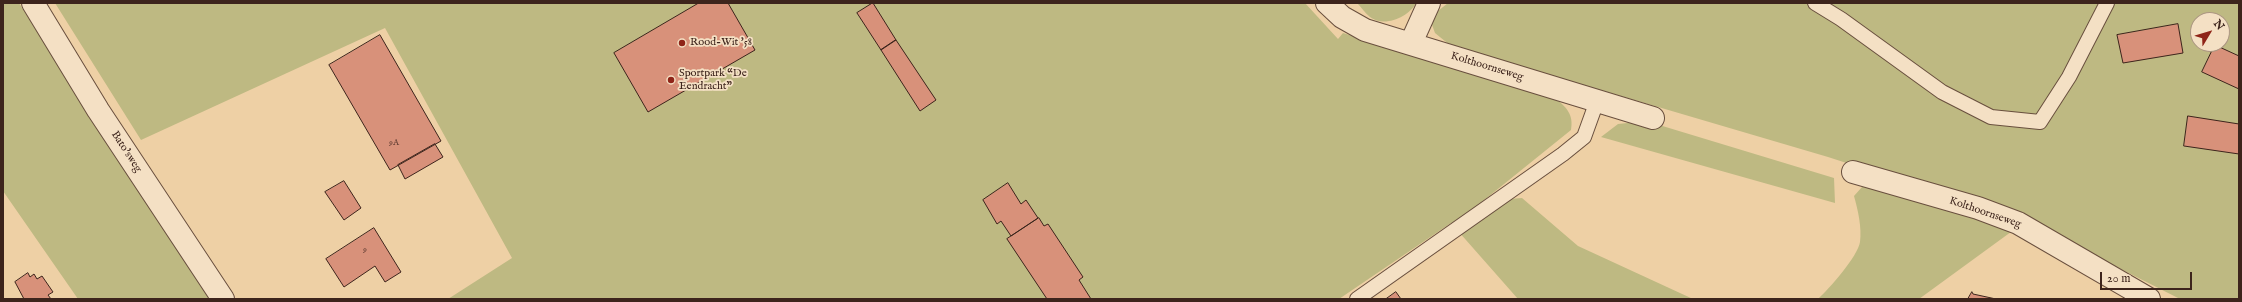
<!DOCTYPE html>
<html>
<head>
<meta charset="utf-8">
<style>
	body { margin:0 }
	#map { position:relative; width:2242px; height:302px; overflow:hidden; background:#eed0a5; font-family:"IM FELL English",serif }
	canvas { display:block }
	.frame { position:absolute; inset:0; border:4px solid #3d241c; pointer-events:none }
	.north { position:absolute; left:2190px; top:12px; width:40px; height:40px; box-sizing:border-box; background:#f4e0c4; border:1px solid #ab9581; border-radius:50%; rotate:52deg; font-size:11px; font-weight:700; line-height:16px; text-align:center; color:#3d241c }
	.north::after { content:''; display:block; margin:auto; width:14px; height:18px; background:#8f2418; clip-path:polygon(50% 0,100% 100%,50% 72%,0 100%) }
	.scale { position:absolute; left:2100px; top:272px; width:92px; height:18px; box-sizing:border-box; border:2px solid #3d241c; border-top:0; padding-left:5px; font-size:12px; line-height:14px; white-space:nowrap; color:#3d241c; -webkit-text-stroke:3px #f4e0c4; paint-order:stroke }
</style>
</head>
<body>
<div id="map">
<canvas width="2242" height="302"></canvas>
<div class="frame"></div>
<div class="north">N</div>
<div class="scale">20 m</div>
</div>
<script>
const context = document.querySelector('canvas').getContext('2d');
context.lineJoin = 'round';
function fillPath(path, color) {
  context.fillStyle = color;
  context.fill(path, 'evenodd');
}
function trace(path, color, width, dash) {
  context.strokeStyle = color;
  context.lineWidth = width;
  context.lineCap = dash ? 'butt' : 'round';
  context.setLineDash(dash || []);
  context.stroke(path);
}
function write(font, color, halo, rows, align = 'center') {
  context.font = font + ' "IM FELL English",serif';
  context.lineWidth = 3.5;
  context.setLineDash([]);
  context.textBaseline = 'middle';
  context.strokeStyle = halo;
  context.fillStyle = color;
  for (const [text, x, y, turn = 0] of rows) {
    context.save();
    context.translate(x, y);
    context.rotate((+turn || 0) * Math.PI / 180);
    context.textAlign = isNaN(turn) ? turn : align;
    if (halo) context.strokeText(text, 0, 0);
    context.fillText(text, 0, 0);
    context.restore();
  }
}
fillPath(new Path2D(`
	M 3,3 L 19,3 L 210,299 L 78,299 L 3,191 Z
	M 55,3 L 1305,3 L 1338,39 L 1343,33 L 1555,98 C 1566,107 1574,114 1571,130 L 1483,201 L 1522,198 L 1578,246 L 1693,299 L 1518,299 L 1451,223 L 1339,299 L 448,299 L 512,258 L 385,28 L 141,140 Z
	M 1357,3 L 1416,3 C 1409,17 1384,28 1370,17 C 1365,13 1361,7 1357,3 Z
	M 1448,3 L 2239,3 L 2239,299 L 2180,299 L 2026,221 L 1828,157 L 1451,46 L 1435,33 L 1431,22 L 1438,11 ZM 2198,20 L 2222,20 L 2222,44 L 2198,44 Z
	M 1646,121 L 1834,178 L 1835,203 L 1601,137 L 1618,124 Z
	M 1862,187 L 1883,188 L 2015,229 L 1919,299 L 1818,299 C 1829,289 1858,256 1860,242 C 1862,228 1858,210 1854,196 Z`), '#beb982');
const building = new Path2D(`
	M 699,3 L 728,3 L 755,50 L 648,112 L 614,53 Z
	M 873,3 L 896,40 L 881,50 L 857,13 Z
	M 2178,24 L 2183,53 L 2123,63 L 2117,35 Z
	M 380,35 L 441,141 L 390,170 L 329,65 Z
	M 896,40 L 936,100 L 920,111 L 881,50 Z
	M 2215,45 L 2239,56 L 2239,89 L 2202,72 Z
	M 2188,116 L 2239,124 L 2239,154 L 2184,146 Z
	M 435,144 L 443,157 L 405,179 L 398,165 Z
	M 344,181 L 361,208 L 344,220 L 325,192 Z
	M 1008,183 L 1021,204 L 1026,200 L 1038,218 L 1011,236 L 1001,221 L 997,224 L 983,200 Z
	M 1039,218 L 1044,226 L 1048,224 L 1083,277 L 1079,280 L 1091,299 L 1047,299 L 1007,239 Z
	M 374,228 L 401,272 L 385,282 L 375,266 L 344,287 L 326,259 Z
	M 28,273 L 30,277 L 34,274 L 37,279 L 42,276 L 53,292 L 48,295 L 51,299 L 24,299 L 15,282 Z
	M 1396,292 L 1401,299 L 1386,299 Z
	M 1972,292 L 1973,294 L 1996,299 L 1968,299 Z`);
fillPath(building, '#d8917a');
trace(building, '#3d241c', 1);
const lane = new Path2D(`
	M 1815,3 L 1841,19 L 1942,92 L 1991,117 L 2040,122 L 2069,77 L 2107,3
	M 1357,299 L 1563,154 L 1584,137 L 1597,101`);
const street = new Path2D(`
	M 33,3 L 98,110 L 223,299
	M 1327,3 L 1342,17 L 1365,30 L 1653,118
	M 1411,43 L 1429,3
	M 1853,172 L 1978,208 L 2018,223 L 2149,299`);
trace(lane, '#694f3e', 16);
trace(street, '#694f3e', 24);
trace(lane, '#f4e0c4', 14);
trace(street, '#f4e0c4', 22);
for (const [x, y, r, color] of [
	[682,43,4,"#8f2418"],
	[671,80,4,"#8f2418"]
]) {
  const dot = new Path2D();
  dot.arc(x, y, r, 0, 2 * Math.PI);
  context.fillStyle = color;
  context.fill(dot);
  trace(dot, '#f4e0c4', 1.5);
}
write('9px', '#643f34', null, [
	["9A",394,143],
	["9",365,250]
]);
write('11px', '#3d241c', '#f4e0c4', [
	["Rood-Wit '58",690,43],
	["Sportpark “De",679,74],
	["Eendracht”",679,87]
], 'left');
write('11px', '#3d241c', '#f4e0c4', [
	["Kolthoornseweg",1487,67,17],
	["Bato'sweg",126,152,57],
	["Kolthoornseweg",1985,213,19]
]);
</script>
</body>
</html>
